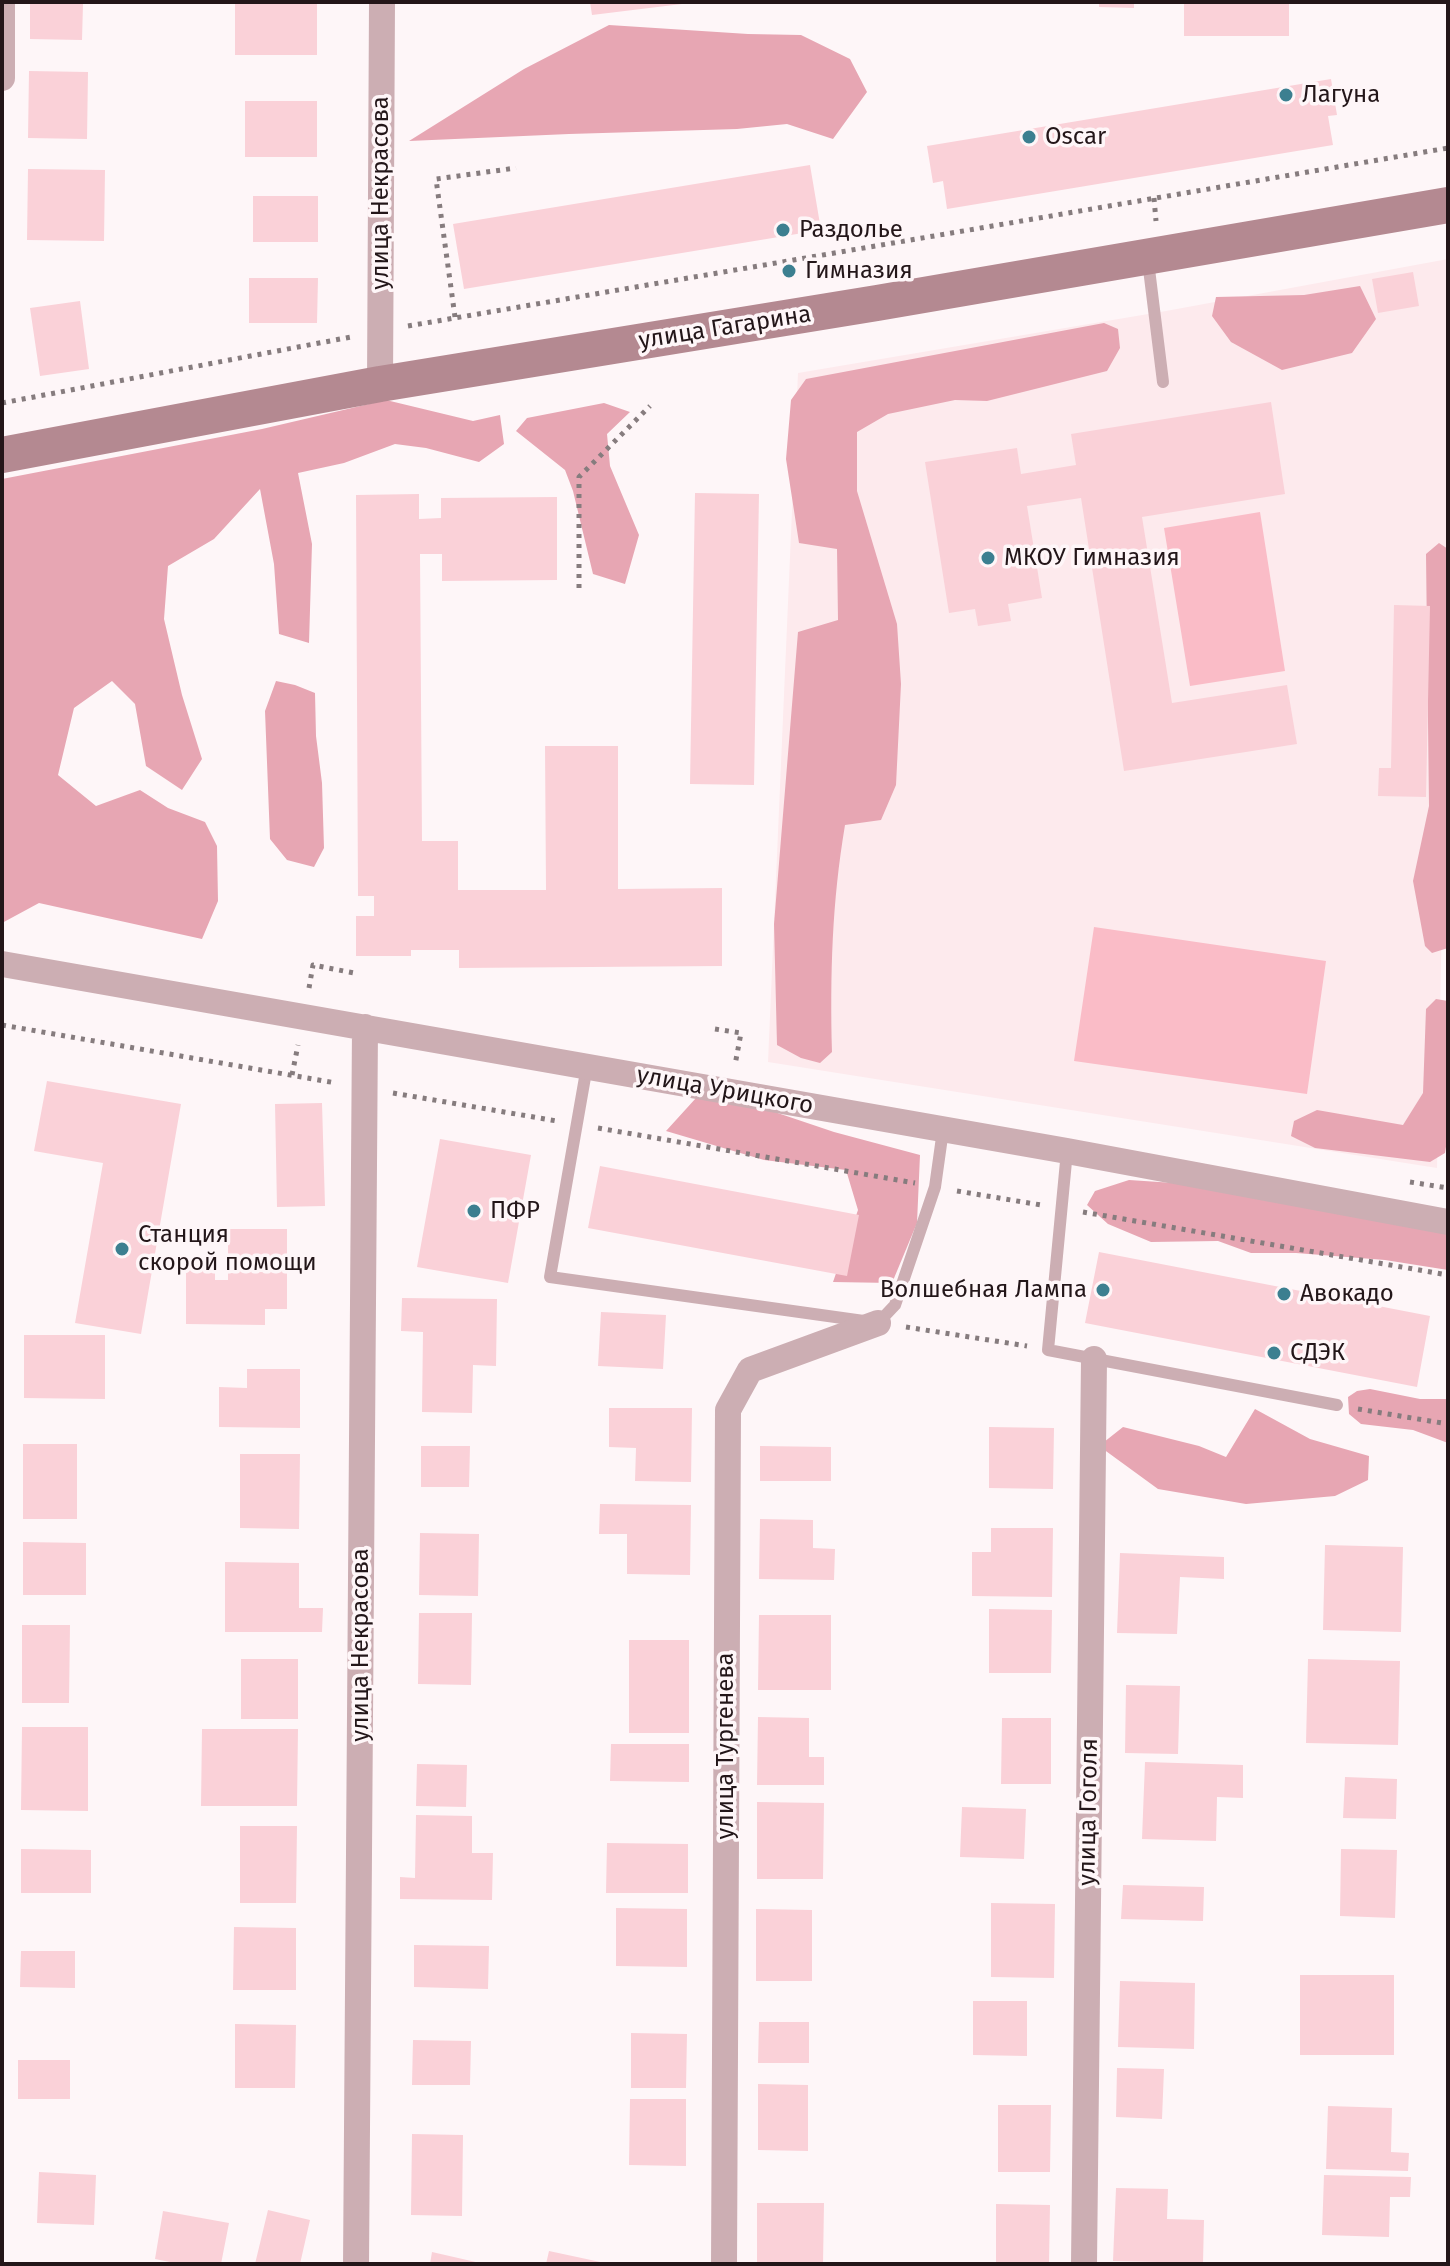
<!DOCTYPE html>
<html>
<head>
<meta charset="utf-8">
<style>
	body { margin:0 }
	#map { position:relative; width:1450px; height:2266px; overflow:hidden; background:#fef6f8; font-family:"Fira Sans",sans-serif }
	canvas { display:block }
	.frame { position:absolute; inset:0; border:4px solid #231619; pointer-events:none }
</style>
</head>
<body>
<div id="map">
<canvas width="1450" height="2266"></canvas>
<div class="frame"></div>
</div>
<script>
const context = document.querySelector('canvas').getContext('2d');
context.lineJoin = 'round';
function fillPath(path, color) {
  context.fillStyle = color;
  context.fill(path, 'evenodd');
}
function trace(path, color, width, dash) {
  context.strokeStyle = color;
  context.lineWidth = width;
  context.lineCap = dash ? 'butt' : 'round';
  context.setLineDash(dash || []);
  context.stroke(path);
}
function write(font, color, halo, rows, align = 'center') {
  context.font = font + ' "Fira Sans",sans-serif';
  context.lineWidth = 7;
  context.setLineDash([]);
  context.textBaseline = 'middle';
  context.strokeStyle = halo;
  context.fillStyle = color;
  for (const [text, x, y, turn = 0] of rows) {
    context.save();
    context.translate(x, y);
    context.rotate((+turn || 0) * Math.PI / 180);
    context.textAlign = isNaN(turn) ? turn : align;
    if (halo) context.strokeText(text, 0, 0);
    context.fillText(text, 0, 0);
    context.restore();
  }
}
fillPath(new Path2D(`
	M 1448,259 L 1448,606 L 1437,1168 L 768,1062 L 798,373 L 1166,311 Z`), '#fdeaed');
fillPath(new Path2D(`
	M 1260,512 L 1285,671 L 1190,686 L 1164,528 Z
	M 1094,927 L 1326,961 L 1307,1094 L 1074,1061 Z`), '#fabcc7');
fillPath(new Path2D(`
	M 609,25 L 748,34 L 801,35 L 850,59 L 867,92 L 833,139 L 787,124 L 737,129 L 569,134 L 409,141 L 524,69 Z
	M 1360,286 L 1376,319 L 1352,353 L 1282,370 L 1231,342 L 1212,316 L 1216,297 L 1304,295 Z
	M 1104,323 L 1118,329 L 1120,348 L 1107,371 L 987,401 L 955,400 L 888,414 L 857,432 L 857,491 L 897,624 L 901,684 L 896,785 L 881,820 L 845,825 C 832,902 830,974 832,1052 L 820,1063 L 801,1058 L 777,1045 L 774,924 L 798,632 L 838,620 L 837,549 L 799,543 L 786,459 L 791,400 L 806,379 Z
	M 386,400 L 473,421 L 500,415 L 504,444 L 479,462 L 426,448 L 395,444 L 344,463 L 298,473 L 312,544 L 309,643 L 279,634 L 274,564 L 260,489 L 214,539 L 168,566 L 164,619 L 182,695 L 202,759 L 182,790 L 146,766 L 135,704 L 112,681 L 74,708 L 58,775 L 96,806 L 140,790 L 168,808 L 205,822 L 217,846 L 218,901 L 202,939 L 39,903 L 2,923 L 2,479 L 262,429 Z
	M 604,403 L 630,412 L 607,434 L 610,466 L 639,535 L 625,584 L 593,574 L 573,491 L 565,470 L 516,431 L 527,418 Z
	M 1439,543 L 1448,549 L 1448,948 L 1432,953 L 1425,946 L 1413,881 L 1429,806 L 1426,554 Z
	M 276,681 L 295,685 L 315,693 L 316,736 L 322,783 L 324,848 L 314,867 L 287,860 L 270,839 L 265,711 Z
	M 1436,999 L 1448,1001 L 1448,1134 L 1445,1153 L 1430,1162 L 1315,1148 L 1291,1136 L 1294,1121 L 1317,1110 L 1403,1125 L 1423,1093 L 1426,1009 Z
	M 696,1098 L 739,1100 L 834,1132 L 920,1155 L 917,1223 L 892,1283 L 833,1282 L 858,1210 L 846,1170 L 764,1160 L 666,1131 Z
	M 1129,1180 L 1189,1184 L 1448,1231 L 1448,1270 L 1385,1260 L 1296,1253 L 1251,1253 L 1218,1241 L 1151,1242 L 1108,1224 L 1087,1205 L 1095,1191 Z
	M 1370,1389 L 1420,1399 L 1448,1399 L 1448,1443 L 1413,1430 L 1361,1424 L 1349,1414 L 1348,1397 L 1357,1391 Z
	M 1255,1409 L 1310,1439 L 1369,1456 L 1368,1480 L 1335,1496 L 1246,1504 L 1158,1489 L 1099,1446 L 1123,1427 L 1199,1446 L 1226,1457 Z`), '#e7a6b3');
fillPath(new Path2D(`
	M 235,2 L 317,2 L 317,55 L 235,55 Z
	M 590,2 L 682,2 L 682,4 L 592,15 Z
	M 1099,2 L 1134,2 L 1134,8 L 1099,7 Z
	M 1184,2 L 1289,2 L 1289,36 L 1184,36 Z
	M 30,4 L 83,4 L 82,40 L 30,39 Z
	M 29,71 L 88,72 L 87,139 L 28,138 Z
	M 1331,79 L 1337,115 L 1328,116 L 1333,145 L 947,209 L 943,181 L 933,183 L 927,146 Z
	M 245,101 L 317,101 L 317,157 L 245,157 Z
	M 810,165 L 821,230 L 464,289 L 453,224 Z
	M 28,169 L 105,170 L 104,241 L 27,240 Z
	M 253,196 L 318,196 L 318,242 L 253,242 Z
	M 1413,272 L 1419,306 L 1378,313 L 1372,279 Z
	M 249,278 L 318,278 L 317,323 L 249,323 Z
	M 80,301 L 89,369 L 40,376 L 30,308 Z
	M 1271,402 L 1285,494 L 1142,517 L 1172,703 L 1287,685 L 1297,744 L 1124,771 L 1081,498 L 1027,506 L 1042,598 L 1008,604 L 1011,621 L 978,626 L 975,609 L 949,613 L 925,462 L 1017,448 L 1021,474 L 1076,465 L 1071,434 Z
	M 695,493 L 759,494 L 754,785 L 690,784 Z
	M 419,494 L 419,519 L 441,518 L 441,498 L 557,497 L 557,580 L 442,581 L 442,554 L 420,554 L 422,841 L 458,841 L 458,890 L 546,890 L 545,746 L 618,746 L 618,889 L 722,888 L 722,966 L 459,968 L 459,950 L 411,950 L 411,956 L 356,956 L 356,916 L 374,916 L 374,896 L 358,896 L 356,495 Z
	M 1394,605 L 1430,606 L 1426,797 L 1378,796 L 1379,768 L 1391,768 Z
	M 47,1081 L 181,1104 L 141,1334 L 75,1323 L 103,1163 L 34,1151 Z
	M 322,1103 L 325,1206 L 277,1207 L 275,1104 Z
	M 440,1139 L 531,1155 L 508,1283 L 417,1267 Z
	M 600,1166 L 859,1215 L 847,1276 L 588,1228 Z
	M 228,1229 L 287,1229 L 287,1309 L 265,1309 L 265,1325 L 186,1324 L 186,1266 L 215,1266 L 215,1280 L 228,1280 Z
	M 1099,1252 L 1430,1316 L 1417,1387 L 1085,1323 Z
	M 402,1298 L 497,1299 L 496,1366 L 473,1365 L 472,1413 L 422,1412 L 423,1332 L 401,1331 Z
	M 601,1312 L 666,1315 L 663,1369 L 598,1366 Z
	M 24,1335 L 105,1335 L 105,1399 L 24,1398 Z
	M 247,1369 L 300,1369 L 300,1428 L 219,1427 L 219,1387 L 247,1388 Z
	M 609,1408 L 692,1408 L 691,1482 L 635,1481 L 636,1448 L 609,1447 Z
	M 989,1427 L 1054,1428 L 1053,1489 L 989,1488 Z
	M 23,1444 L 77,1444 L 77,1519 L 23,1519 Z
	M 421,1446 L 470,1446 L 469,1487 L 421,1487 Z
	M 760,1446 L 831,1447 L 831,1481 L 760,1481 Z
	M 240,1454 L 300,1454 L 299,1529 L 240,1528 Z
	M 600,1504 L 691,1505 L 690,1575 L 627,1574 L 627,1534 L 599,1534 Z
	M 760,1519 L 813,1520 L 813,1548 L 835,1549 L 834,1580 L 759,1579 Z
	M 991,1528 L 1053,1528 L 1052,1597 L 972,1596 L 972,1552 L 991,1552 Z
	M 420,1533 L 479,1534 L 478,1596 L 419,1595 Z
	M 23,1542 L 86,1543 L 86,1595 L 23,1595 Z
	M 1325,1545 L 1403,1547 L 1401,1632 L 1323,1630 Z
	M 1120,1553 L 1224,1557 L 1224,1579 L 1180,1577 L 1177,1634 L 1117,1633 Z
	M 225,1562 L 299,1563 L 299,1608 L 323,1608 L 322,1632 L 225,1632 Z
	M 989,1609 L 1052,1610 L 1051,1673 L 989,1673 Z
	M 419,1613 L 472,1613 L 471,1685 L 418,1684 Z
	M 759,1615 L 831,1615 L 831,1690 L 758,1690 Z
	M 22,1625 L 70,1625 L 69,1703 L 22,1703 Z
	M 629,1640 L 689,1640 L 689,1733 L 629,1733 Z
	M 241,1659 L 298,1659 L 298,1719 L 241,1719 Z
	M 1308,1659 L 1400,1661 L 1398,1745 L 1306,1743 Z
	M 1126,1685 L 1180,1686 L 1178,1754 L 1125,1753 Z
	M 758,1717 L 809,1718 L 809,1757 L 824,1757 L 824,1785 L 757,1785 Z
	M 1002,1718 L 1051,1718 L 1051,1784 L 1001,1784 Z
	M 22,1727 L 88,1727 L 88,1811 L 21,1810 Z
	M 202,1729 L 298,1729 L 297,1806 L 201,1806 Z
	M 611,1744 L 689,1744 L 689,1782 L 610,1781 Z
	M 1145,1762 L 1243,1765 L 1243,1798 L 1217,1797 L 1216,1841 L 1142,1839 Z
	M 417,1764 L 467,1765 L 466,1807 L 416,1806 Z
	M 1345,1777 L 1397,1779 L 1396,1819 L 1343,1818 Z
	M 757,1802 L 824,1803 L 823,1879 L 757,1879 Z
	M 962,1807 L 1026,1809 L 1024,1859 L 960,1857 Z
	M 416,1815 L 472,1816 L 472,1853 L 493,1853 L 492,1900 L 400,1899 L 400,1877 L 415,1878 Z
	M 240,1826 L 297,1826 L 296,1903 L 240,1903 Z
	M 607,1843 L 688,1844 L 688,1893 L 606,1893 Z
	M 21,1849 L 91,1850 L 91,1893 L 21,1893 Z
	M 1341,1849 L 1397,1850 L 1395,1918 L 1340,1916 Z
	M 1123,1885 L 1204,1887 L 1203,1921 L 1121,1919 Z
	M 991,1903 L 1055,1904 L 1054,1978 L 991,1977 Z
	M 616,1908 L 687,1909 L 687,1967 L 616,1966 Z
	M 756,1909 L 812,1910 L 812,1981 L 756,1981 Z
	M 234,1927 L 296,1928 L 296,1990 L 233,1990 Z
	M 414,1945 L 489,1946 L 488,1989 L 414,1987 Z
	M 21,1951 L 75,1951 L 75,1988 L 20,1987 Z
	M 1300,1975 L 1394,1975 L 1394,2055 L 1300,2055 Z
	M 1120,1981 L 1195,1983 L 1194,2049 L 1118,2047 Z
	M 973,2001 L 1027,2001 L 1027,2056 L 973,2055 Z
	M 759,2022 L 809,2022 L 809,2063 L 758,2063 Z
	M 235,2024 L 296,2025 L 295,2088 L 235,2088 Z
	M 631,2033 L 687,2034 L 686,2088 L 631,2088 Z
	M 413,2040 L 471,2041 L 470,2085 L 412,2085 Z
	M 18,2060 L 70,2060 L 70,2099 L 18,2099 Z
	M 1117,2068 L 1164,2069 L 1162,2119 L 1116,2117 Z
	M 758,2084 L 808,2085 L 808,2151 L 758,2150 Z
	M 630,2099 L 686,2099 L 686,2166 L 629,2165 Z
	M 998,2105 L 1051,2105 L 1050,2172 L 998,2172 Z
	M 1328,2106 L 1392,2108 L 1391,2152 L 1409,2153 L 1408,2171 L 1326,2169 Z
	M 412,2134 L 463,2135 L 462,2216 L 411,2215 Z
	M 39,2172 L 96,2175 L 94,2225 L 37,2223 Z
	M 1324,2175 L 1411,2177 L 1410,2197 L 1390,2197 L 1389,2237 L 1322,2235 Z
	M 1116,2188 L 1168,2189 L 1167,2219 L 1204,2220 L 1203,2263 L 1113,2261 Z
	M 757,2203 L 824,2203 L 823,2264 L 757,2264 Z
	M 996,2204 L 1050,2205 L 1049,2264 L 996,2264 Z
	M 268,2210 L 310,2220 L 300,2264 L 255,2264 Z
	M 163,2211 L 229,2223 L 221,2264 L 180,2264 L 155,2259 Z
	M 549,2251 L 605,2263 L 605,2264 L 546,2264 Z
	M 432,2252 L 480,2263 L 480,2264 L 430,2264 Z`), '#fad1d8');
trace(new Path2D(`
	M 1154,198 L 1156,221
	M 455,317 L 436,179 L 516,168
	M 408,326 L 1448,148
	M 2,403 L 351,337
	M 579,588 L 579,477 L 650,406
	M 309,988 L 313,965 L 354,973
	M 2,1025 L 336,1083
	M 715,1029 L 741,1033 L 735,1065
	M 292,1075 L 298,1045
	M 393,1093 L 557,1121
	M 598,1128 L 915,1183
	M 1410,1182 L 1448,1188
	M 957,1191 L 1041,1205
	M 1083,1212 L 1448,1275
	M 906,1327 L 1027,1346
	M 1358,1409 L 1448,1424`), '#867c7e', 5, [4, 6]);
trace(new Path2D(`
	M 1148,261 L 1163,382
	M 587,1066 L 550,1277 L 878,1323 L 895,1305 L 935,1187 L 943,1130
	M 1067,1151 L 1048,1350 L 1337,1405`), '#ccaeb3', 12);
trace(new Path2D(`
	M 2,78 L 2,2
	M 380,384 L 382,2
	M 2,964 L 1067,1151 L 1448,1222
	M 356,2264 L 365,1027
	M 724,2264 L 728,1410 L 750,1370 L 878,1323
	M 1084,2264 L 1094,1359`), '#ccaeb3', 26);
trace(new Path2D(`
	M 2,455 L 380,384 L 877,303 L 1448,205`), '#b48991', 36);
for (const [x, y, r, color] of [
	[1286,95,8,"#3c7f90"],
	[1029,137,8,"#3c7f90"],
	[783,230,8,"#3c7f90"],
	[789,271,8,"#3c7f90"],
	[988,558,8,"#3c7f90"],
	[474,1211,8,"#3c7f90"],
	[122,1249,8,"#3c7f90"],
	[1103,1290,8,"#3c7f90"],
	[1284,1294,8,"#3c7f90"],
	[1274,1353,8,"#3c7f90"]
]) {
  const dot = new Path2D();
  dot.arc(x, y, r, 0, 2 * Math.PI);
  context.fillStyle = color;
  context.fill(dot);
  trace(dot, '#fef6f8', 3);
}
write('24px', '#231619', '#fef6f8', [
	["Лагуна",1302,95],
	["Oscar",1045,137],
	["Раздолье",799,230],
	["Гимназия",805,271],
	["МКОУ Гимназия",1004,558],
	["ПФР",490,1211],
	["Станция",138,1235],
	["скорой помощи",138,1263],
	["Волшебная Лампа",1087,1290,"right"],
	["Авокадо",1300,1294],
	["СДЭК",1290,1353]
], 'left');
write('24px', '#231619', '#fef6f8', [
	["улица Некрасова",381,193,-90],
	["улица Гагарина",725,328,-9],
	["улица Урицкого",725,1091,10],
	["улица Некрасова",361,1645,-90],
	["улица Тургенева",726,1746,-90],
	["улица Гоголя",1089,1812,-89]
]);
</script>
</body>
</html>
